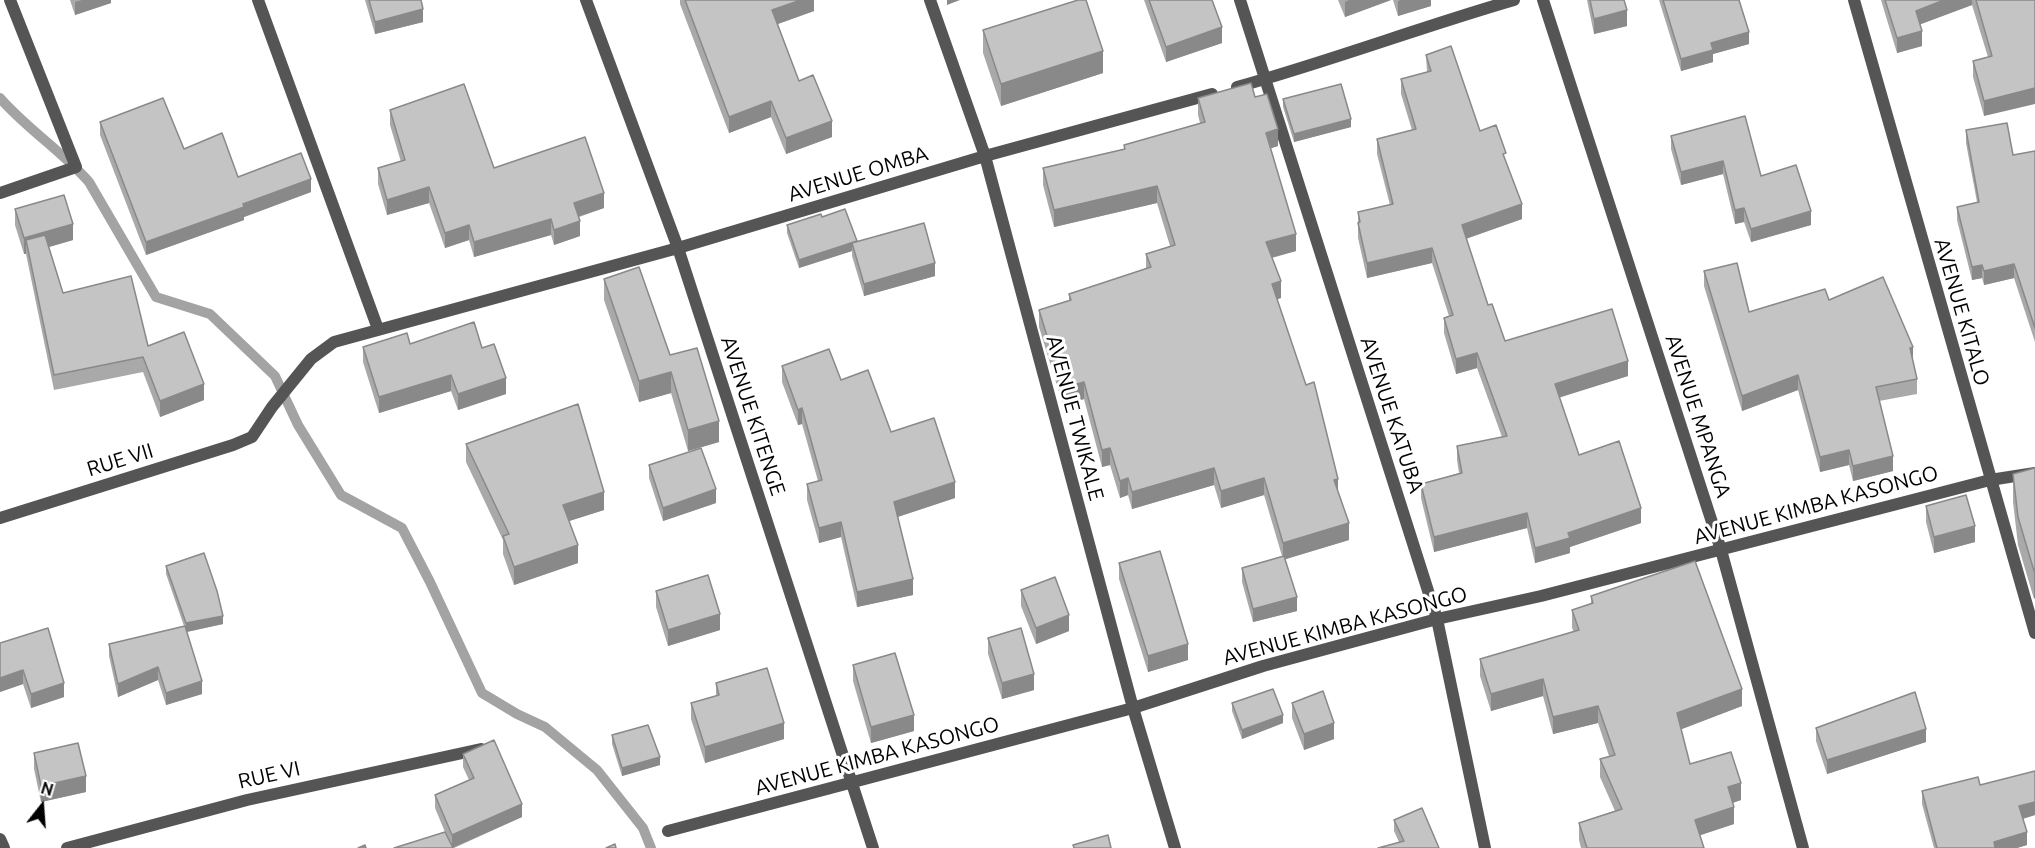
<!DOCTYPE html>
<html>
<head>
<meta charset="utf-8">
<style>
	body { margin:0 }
	#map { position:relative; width:2035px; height:848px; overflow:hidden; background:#fff; font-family:Ubuntu,sans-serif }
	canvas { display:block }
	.north { position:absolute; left:12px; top:776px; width:60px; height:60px; -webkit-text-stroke:4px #fff; paint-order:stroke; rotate:17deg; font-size:16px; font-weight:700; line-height:24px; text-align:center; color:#000 }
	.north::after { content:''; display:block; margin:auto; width:21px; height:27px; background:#000; clip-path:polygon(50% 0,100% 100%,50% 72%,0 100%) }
</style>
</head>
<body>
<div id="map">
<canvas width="2035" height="848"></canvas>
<div class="north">N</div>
</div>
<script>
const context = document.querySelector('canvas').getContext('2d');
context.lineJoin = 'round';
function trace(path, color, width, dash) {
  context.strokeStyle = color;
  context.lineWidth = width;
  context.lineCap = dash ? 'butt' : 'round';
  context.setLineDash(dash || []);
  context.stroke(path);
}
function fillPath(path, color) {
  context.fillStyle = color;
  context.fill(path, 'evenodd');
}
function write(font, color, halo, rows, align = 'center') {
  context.font = font + ' Ubuntu,sans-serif';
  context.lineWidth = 6;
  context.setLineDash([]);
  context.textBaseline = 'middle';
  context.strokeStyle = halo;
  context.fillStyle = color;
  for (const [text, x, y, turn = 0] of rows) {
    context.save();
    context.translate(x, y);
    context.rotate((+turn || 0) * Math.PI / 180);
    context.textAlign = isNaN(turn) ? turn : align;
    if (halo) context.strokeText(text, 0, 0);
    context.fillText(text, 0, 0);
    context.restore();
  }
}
trace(new Path2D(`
	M 0,98 C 27,129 62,151 89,182 L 156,297 L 210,314 L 275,376 L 298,425 L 341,495 L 402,528 L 430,582 L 482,693 L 517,714 L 545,727 L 597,770 L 643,828 L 651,848`), '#a3a3a3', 10);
trace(new Path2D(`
	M 258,0 L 378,329
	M 586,0 L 678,248 L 873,848
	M 930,0 L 985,156 L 1133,708 L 1175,848
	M 1240,0 L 1437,619 L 1485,848
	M 1543,0 L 1721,550 L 1803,848
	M 1854,0 L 2035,633
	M 1237,87 C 1330,61 1421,27 1514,0
	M 0,193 L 76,167 L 10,0
	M 0,518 L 233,445 L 252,437 L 272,407 L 311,359 L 334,342 L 678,248 L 985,156 L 1212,94
	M 668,831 L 1133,708 L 1263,666 L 1437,619 L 1541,596 L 1990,480 L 2035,473
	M 0,839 L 4,848
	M 67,848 L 247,800 L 481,749`), '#555', 12);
fillPath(new Path2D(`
	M 70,0 L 111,0 L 111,3 L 75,15 Z
	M 365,0 L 421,0 L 423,22 L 375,34 Z
	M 680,0 L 814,0 L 814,11 L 778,24 L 799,81 L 832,137 L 786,154 L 771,117 L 729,133 L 680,4 Z
	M 1144,0 L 1212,0 L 1222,43 L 1166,62 Z
	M 1338,0 L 1391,0 L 1345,17 Z
	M 1393,0 L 1431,0 L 1431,6 L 1398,16 Z
	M 1587,0 L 1624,0 L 1627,26 L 1594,34 Z
	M 1659,0 L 1739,0 L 1749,44 L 1713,54 L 1713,62 L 1681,71 Z
	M 1881,0 L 2035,0 L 1984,116 L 1973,77 L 1973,61 L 1988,57 L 1972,5 L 1920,24 L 1922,46 L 1897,53 Z
	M 983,30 L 1103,73 L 1001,106 L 983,53 Z
	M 1426,55 L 1480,131 L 1506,162 L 1522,219 L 1466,239 L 1488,305 L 1505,341 L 1628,376 L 1559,397 L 1579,455 L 1641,523 L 1570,547 L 1570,553 L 1535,563 L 1527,528 L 1434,552 L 1421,498 L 1421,484 L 1459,473 L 1457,460 L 1457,446 L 1502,437 L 1477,368 L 1456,374 L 1444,333 L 1444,318 L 1449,316 L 1432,263 L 1367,278 L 1358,238 L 1358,212 L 1390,205 L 1377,154 L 1377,139 L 1412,130 L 1401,94 L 1401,79 L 1427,72 Z
	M 1255,97 L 1278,146 L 1270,148 L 1296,251 L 1272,258 L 1281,298 L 1277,299 L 1338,491 L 1349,540 L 1285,559 L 1297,611 L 1253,622 L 1242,582 L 1242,568 L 1282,556 L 1264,495 L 1221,508 L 1214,485 L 1132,509 L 1128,495 L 1120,498 L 1110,465 L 1102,467 L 1084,399 L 1063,405 L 1039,327 L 1039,310 L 1069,301 L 1069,294 L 1146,269 L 1146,254 L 1170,246 L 1157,203 L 1054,227 L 1043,185 L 1043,168 L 1124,149 L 1124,145 L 1200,123 L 1198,115 L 1198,98 Z
	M 1283,99 L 1351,127 L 1294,142 L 1283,107 Z
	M 390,110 L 494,168 L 604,208 L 579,217 L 580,236 L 554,245 L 551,235 L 474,257 L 469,240 L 445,248 L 429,203 L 387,215 L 378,184 L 378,168 L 401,162 L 390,125 Z
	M 100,122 L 184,149 L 238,177 L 311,192 L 244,217 L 244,220 L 146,255 L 100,135 Z
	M 1966,130 L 2013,155 L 2035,151 L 2035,342 L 2014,278 L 1984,285 L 1982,278 L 1972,280 L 1957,220 L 1957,207 L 1977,202 L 1966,143 Z
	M 1671,136 L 1761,176 L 1811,225 L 1751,242 L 1744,222 L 1735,224 L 1723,174 L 1681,185 L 1671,149 Z
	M 15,209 L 73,240 L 49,247 L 63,293 L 148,346 L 204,400 L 160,417 L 143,372 L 54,390 L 26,254 L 24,254 L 15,225 Z
	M 822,217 L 857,242 L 935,276 L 864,296 L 852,256 L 852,251 L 799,268 L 787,233 L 787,225 Z
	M 1704,271 L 1749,312 L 1829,300 L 1913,361 L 1917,379 L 1917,394 L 1879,401 L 1893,471 L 1853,481 L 1849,465 L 1820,472 L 1798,390 L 1742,411 L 1704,286 Z
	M 604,279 L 670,355 L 719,442 L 688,451 L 671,393 L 639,402 L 604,300 Z
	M 410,344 L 482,348 L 506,394 L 458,410 L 451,391 L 379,413 L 363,362 L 363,347 Z
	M 782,366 L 841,380 L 955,498 L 898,517 L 913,595 L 857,607 L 841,537 L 819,543 L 807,500 L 807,484 L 818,481 L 802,424 L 798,425 L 782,382 Z
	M 466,444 L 604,510 L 569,521 L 578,563 L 514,585 L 503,554 L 503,540 L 466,462 Z
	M 649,465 L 716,503 L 663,521 L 649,478 Z
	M 2035,468 L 2034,599 L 2018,545 L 2013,502 L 2013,474 Z
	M 1926,506 L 1975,542 L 1934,553 L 1926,522 Z
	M 1119,563 L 1188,660 L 1148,672 L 1119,579 Z
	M 166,566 L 223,624 L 187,632 L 202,694 L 166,705 L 158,680 L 118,697 L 109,656 L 109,644 L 184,626 L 166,574 Z
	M 1021,590 L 1069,631 L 1036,644 L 1021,606 Z
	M 656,591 L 720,630 L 668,646 L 656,607 Z
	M 1591,596 L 1742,706 L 1681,729 L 1690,764 L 1741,800 L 1733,803 L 1734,824 L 1700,835 L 1704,848 L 1581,848 L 1579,840 L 1579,823 L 1615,811 L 1600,777 L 1600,759 L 1609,756 L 1598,723 L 1553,734 L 1543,696 L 1491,711 L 1480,676 L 1480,659 L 1574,632 L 1572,628 L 1572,610 L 1591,604 Z
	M 988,638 L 1034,690 L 1002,699 L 988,654 Z
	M 0,643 L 64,697 L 31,708 L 23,684 L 0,692 Z
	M 853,665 L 914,731 L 871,743 L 853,681 Z
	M 716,683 L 784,739 L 705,763 L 691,719 L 691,703 L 716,696 Z
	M 1232,703 L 1283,723 L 1242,739 L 1232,711 Z
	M 1292,703 L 1334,739 L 1304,750 L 1292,718 Z
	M 1816,728 L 1926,742 L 1827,774 L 1816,741 Z
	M 612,735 L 660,765 L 622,776 L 612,744 Z
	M 34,753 L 86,792 L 41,802 L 34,769 Z
	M 463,754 L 522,817 L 454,848 L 394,848 L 445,832 L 435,808 L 435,795 L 469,780 L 463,767 Z
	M 2035,771 L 2035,815 L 2022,819 L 2027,845 L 2017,848 L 1934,848 L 1922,804 L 1922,791 L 1980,785 Z
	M 1394,820 L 1439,848 L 1399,842 L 1394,831 Z`), '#a9a9a9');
fillPath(new Path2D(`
	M 82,0 L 111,0 L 111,3 L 75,15 L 75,2 Z
	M 801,0 L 814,0 L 814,11 L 772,26 L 772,10 Z
	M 947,0 L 960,0 L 947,5 Z
	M 1349,0 L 1391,0 L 1345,17 L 1345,2 Z
	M 1401,0 L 1431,0 L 1431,6 L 1398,16 L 1398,1 Z
	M 1944,0 L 1972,0 L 1972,5 L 1916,26 L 1916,11 Z
	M 423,9 L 423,22 L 375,34 L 375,22 Z
	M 1627,10 L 1627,26 L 1594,34 L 1594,19 Z
	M 1222,27 L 1222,43 L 1166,62 L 1166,47 Z
	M 1922,31 L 1922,46 L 1897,53 L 1897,38 Z
	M 1749,32 L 1749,44 L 1713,54 L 1713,62 L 1681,71 L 1681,59 L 1711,43 Z
	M 1103,51 L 1103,73 L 1001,106 L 1001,84 Z
	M 2035,88 L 2035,104 L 1984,116 L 1984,101 Z
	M 771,101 L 771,117 L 729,133 L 729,117 Z
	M 1351,119 L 1351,127 L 1294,142 L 1294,134 Z
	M 832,121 L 832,137 L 786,154 L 786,138 Z
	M 1278,129 L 1278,146 L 1266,150 L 1266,133 Z
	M 1723,161 L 1723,174 L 1681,185 L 1681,172 Z
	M 311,179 L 311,192 L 244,217 L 244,220 L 146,255 L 146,242 L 243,204 Z
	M 1157,186 L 1157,203 L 1054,227 L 1054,210 Z
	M 429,187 L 429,203 L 387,215 L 387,200 Z
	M 604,193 L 604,208 L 574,218 L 574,203 Z
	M 1522,204 L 1522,219 L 1462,240 L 1462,225 Z
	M 1744,208 L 1744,222 L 1735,224 L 1735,210 Z
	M 1811,211 L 1811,225 L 1751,242 L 1751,229 Z
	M 551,219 L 551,235 L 474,257 L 474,242 Z
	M 580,221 L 580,236 L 554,245 L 554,230 Z
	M 73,224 L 73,240 L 28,253 L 26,240 L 26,254 L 24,254 L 24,238 Z
	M 469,225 L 469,240 L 445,248 L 445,233 Z
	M 1296,234 L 1296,251 L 1266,259 L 1266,242 Z
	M 857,241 L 852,243 L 852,251 L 799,268 L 799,260 Z
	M 1432,248 L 1432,263 L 1367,278 L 1367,263 Z
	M 935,263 L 935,276 L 864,296 L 864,284 Z
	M 2014,264 L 2014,278 L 1984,285 L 1984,271 Z
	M 1982,265 L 1982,278 L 1972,280 L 1972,267 Z
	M 1281,281 L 1281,298 L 1272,301 L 1272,284 Z
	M 1913,347 L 1913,361 L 1910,348 Z
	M 1477,353 L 1477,368 L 1456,374 L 1456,359 Z
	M 1628,361 L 1628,376 L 1555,399 L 1555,384 Z
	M 671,372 L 671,393 L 639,402 L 639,381 Z
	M 451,375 L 451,391 L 379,413 L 379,397 Z
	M 1798,375 L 1798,390 L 1742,411 L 1742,396 Z
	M 506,378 L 506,394 L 458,410 L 458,394 Z
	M 1084,382 L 1084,399 L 1063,405 L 1063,388 Z
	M 204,384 L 204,400 L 160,417 L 160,401 Z
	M 802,408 L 802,424 L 798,425 L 798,410 Z
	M 719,421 L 719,442 L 688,451 L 688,430 Z
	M 1110,448 L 1110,465 L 1102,467 L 1102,450 Z
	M 1849,450 L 1849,465 L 1820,472 L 1820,457 Z
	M 1893,456 L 1893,471 L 1853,481 L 1853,466 Z
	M 1214,468 L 1214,485 L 1132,509 L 1132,492 Z
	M 1128,478 L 1128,495 L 1120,498 L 1120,481 Z
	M 1264,478 L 1264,495 L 1221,508 L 1221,491 Z
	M 1338,479 L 1338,496 L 1334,480 Z
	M 955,482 L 955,498 L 894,518 L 894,502 Z
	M 716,489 L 716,503 L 663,521 L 663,508 Z
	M 604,492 L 604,510 L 563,523 L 563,505 Z
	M 1641,508 L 1641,523 L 1570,547 L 1570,553 L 1535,563 L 1535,548 L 1568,533 Z
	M 1527,513 L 1527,528 L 1434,552 L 1434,537 Z
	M 841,522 L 841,537 L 819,543 L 819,528 Z
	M 1349,523 L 1349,540 L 1283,560 L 1283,543 Z
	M 1975,526 L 1975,542 L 1934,553 L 1934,537 Z
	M 578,545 L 578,563 L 514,585 L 514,567 Z
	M 2035,570 L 2035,598 L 2034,599 L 2034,571 Z
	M 913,579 L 913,595 L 857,607 L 857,592 Z
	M 1297,597 L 1297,611 L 1253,622 L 1253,609 Z
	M 720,614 L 720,630 L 668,646 L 668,630 Z
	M 1069,615 L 1069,631 L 1036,644 L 1036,628 Z
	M 223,616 L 223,624 L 186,632 L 186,623 Z
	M 1188,644 L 1188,660 L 1148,672 L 1148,656 Z
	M 158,667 L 158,680 L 118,697 L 118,684 Z
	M 23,670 L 23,684 L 0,692 L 0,678 Z
	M 1034,674 L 1034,690 L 1002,699 L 1002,683 Z
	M 1543,679 L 1543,696 L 1491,711 L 1491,694 Z
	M 202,681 L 202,694 L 166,705 L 166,693 Z
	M 64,683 L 64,697 L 31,708 L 31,694 Z
	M 1742,689 L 1742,706 L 1677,731 L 1677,713 Z
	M 1598,706 L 1598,723 L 1553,734 L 1553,717 Z
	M 914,715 L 914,731 L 871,743 L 871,727 Z
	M 1283,715 L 1283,723 L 1242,739 L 1242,730 Z
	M 784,723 L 784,739 L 705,763 L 705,747 Z
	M 1334,723 L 1334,739 L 1304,750 L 1304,734 Z
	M 1926,729 L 1926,742 L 1827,774 L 1827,760 Z
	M 660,757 L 660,765 L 622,776 L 622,768 Z
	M 86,776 L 86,792 L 41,802 L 41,786 Z
	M 1741,783 L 1741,800 L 1728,804 L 1728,787 Z
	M 2035,802 L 2035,815 L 2019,820 L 2019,806 Z
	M 522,804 L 522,817 L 452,848 L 452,835 Z
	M 1734,807 L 1734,824 L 1695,837 L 1695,820 Z
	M 2027,832 L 2027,845 L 2017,848 L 1994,848 L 1994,842 Z`), '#898989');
const building = new Path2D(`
	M 369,0 L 421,0 L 423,9 L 375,22 Z
	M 685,0 L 801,0 L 772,10 L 799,81 L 813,75 L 832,121 L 786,138 L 771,101 L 729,117 Z
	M 1078,0 L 1086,0 L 1103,51 L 1001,84 L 983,30 Z
	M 1149,0 L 1212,0 L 1222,27 L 1166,47 Z
	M 1590,0 L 1624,0 L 1627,10 L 1594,19 Z
	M 1663,0 L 1739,0 L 1749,32 L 1711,43 L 1713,50 L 1681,59 Z
	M 1885,0 L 1944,0 L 1916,11 L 1922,31 L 1897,38 Z
	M 1976,0 L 2035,0 L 2035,88 L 1984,101 L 1973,61 L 1992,56 Z
	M 1451,46 L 1480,131 L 1496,125 L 1506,153 L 1503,154 L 1522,204 L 1462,225 L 1488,305 L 1492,304 L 1505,341 L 1612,309 L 1628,361 L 1555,384 L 1579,455 L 1619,441 L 1641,508 L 1568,533 L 1570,538 L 1535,548 L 1527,513 L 1434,537 L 1421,484 L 1462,473 L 1457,446 L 1507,436 L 1477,353 L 1456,359 L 1444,318 L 1453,315 L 1432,248 L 1367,263 L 1358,223 L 1360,222 L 1358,212 L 1393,204 L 1377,139 L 1416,129 L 1401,79 L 1431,71 L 1426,55 Z
	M 1251,83 L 1255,97 L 1267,94 L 1278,129 L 1266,133 L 1296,234 L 1266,242 L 1281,281 L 1272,284 L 1306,385 L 1314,382 L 1338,479 L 1334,480 L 1349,523 L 1283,543 L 1264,478 L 1221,491 L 1214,468 L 1132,492 L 1128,478 L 1120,481 L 1110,448 L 1102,450 L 1084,382 L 1063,388 L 1039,310 L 1071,300 L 1069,294 L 1151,267 L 1146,254 L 1175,245 L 1157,186 L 1054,210 L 1043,168 L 1125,149 L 1124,145 L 1205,122 L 1198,98 Z
	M 464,84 L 494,168 L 585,137 L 604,193 L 574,203 L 580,221 L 554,230 L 551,219 L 474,242 L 469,225 L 445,233 L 429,187 L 387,200 L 378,168 L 405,160 L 390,110 Z
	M 1341,84 L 1351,119 L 1294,134 L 1283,99 Z
	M 163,98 L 184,149 L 222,133 L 238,177 L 301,153 L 311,179 L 243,204 L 244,207 L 146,242 L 100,122 Z
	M 1745,116 L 1761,176 L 1796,165 L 1811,211 L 1751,229 L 1744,208 L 1735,210 L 1723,161 L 1681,172 L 1671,136 Z
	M 2007,123 L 2013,155 L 2035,151 L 2035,328 L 2014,264 L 1984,271 L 1982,265 L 1972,267 L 1957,207 L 1979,202 L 1966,130 Z
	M 64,195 L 73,224 L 24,238 L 15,209 Z
	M 845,209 L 857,241 L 799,260 L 787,225 L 821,214 L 822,217 Z
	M 924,223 L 935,263 L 864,284 L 852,243 Z
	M 45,235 L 63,293 L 131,276 L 148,346 L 184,332 L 204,384 L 160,401 L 143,357 L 54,375 L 26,240 Z
	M 1737,263 L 1749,312 L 1825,289 L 1829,300 L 1883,277 L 1913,347 L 1910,348 L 1917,379 L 1876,387 L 1893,456 L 1853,466 L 1849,450 L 1820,457 L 1798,375 L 1742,396 L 1704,271 Z
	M 639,267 L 670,355 L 697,348 L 719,421 L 688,430 L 671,372 L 639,381 L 604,279 Z
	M 474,322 L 482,348 L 494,344 L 506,378 L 458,394 L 451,375 L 379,397 L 363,347 L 407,333 L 410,344 Z
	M 829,349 L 841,380 L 868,370 L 891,432 L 934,418 L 955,482 L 894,502 L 913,579 L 857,592 L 841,522 L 819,528 L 807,484 L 822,480 L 802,408 L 798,410 L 782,366 Z
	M 578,404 L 604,492 L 563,505 L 578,545 L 514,567 L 503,536 L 509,534 L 466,444 Z
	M 701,448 L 716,489 L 663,508 L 649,465 Z
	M 2035,468 L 2035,570 L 2034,571 L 2018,517 L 2013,474 Z
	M 1966,495 L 1975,526 L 1934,537 L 1926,506 Z
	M 1160,551 L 1188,644 L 1148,656 L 1119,563 Z
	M 204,553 L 217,591 L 223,616 L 186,623 L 166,566 Z
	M 1284,556 L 1297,597 L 1253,609 L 1242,568 Z
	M 1695,561 L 1742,689 L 1677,713 L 1690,764 L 1731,752 L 1741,783 L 1728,787 L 1734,807 L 1695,820 L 1704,848 L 1587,848 L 1579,823 L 1622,809 L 1600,759 L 1615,755 L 1598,706 L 1553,717 L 1543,679 L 1491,694 L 1480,659 L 1579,630 L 1572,610 L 1593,603 L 1591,596 Z
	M 708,575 L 720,614 L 668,630 L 656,591 Z
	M 1055,577 L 1069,615 L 1036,628 L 1021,590 Z
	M 185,626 L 202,681 L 166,693 L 158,667 L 118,684 L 109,644 Z
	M 48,628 L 64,683 L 31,694 L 23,670 L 0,678 L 0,643 Z
	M 1021,628 L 1034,674 L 1002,683 L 988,638 Z
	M 895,653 L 914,715 L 871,727 L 853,665 Z
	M 767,668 L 784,723 L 705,747 L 691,703 L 719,695 L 716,683 Z
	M 1273,689 L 1283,715 L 1242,730 L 1232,703 Z
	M 1323,691 L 1334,723 L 1304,734 L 1292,703 Z
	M 1915,692 L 1926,729 L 1827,760 L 1816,728 Z
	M 648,725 L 660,757 L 622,768 L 612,735 Z
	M 494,740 L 522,804 L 452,835 L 435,795 L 474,778 L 463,754 Z
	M 78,743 L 86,776 L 41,786 L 34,753 Z
	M 2035,771 L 2035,802 L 2019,806 L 2027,832 L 1994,842 L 1995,848 L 1937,848 L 1922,791 L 1978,777 L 1980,785 Z
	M 1422,808 L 1439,848 L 1378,848 L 1404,841 L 1394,820 Z
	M 445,832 L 453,848 L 394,848 Z
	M 1108,835 L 1111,848 L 1074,848 L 1073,845 Z
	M 615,844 L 616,848 L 606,848 Z
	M 365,845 L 366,848 L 358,848 Z`);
fillPath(building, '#c4c4c4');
trace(building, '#898989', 1.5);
write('21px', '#000', '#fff', [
	["AVENUE OMBA",858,174,-17],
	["AVENUE KITALO",1962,312,74],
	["AVENUE KATUBA",1392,415,72],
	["AVENUE KITENGE",753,416,72],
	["AVENUE MPANGA",1698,416,72],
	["AVENUE TWIKALE",1075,418,75],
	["RUE VII",120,460,-17],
	["AVENUE KIMBA KASONGO",1816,505,-15],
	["AVENUE KIMBA KASONGO",1345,626,-15],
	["AVENUE KIMBA KASONGO",877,756,-15],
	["RUE VI",269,775,-13]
]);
</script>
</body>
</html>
